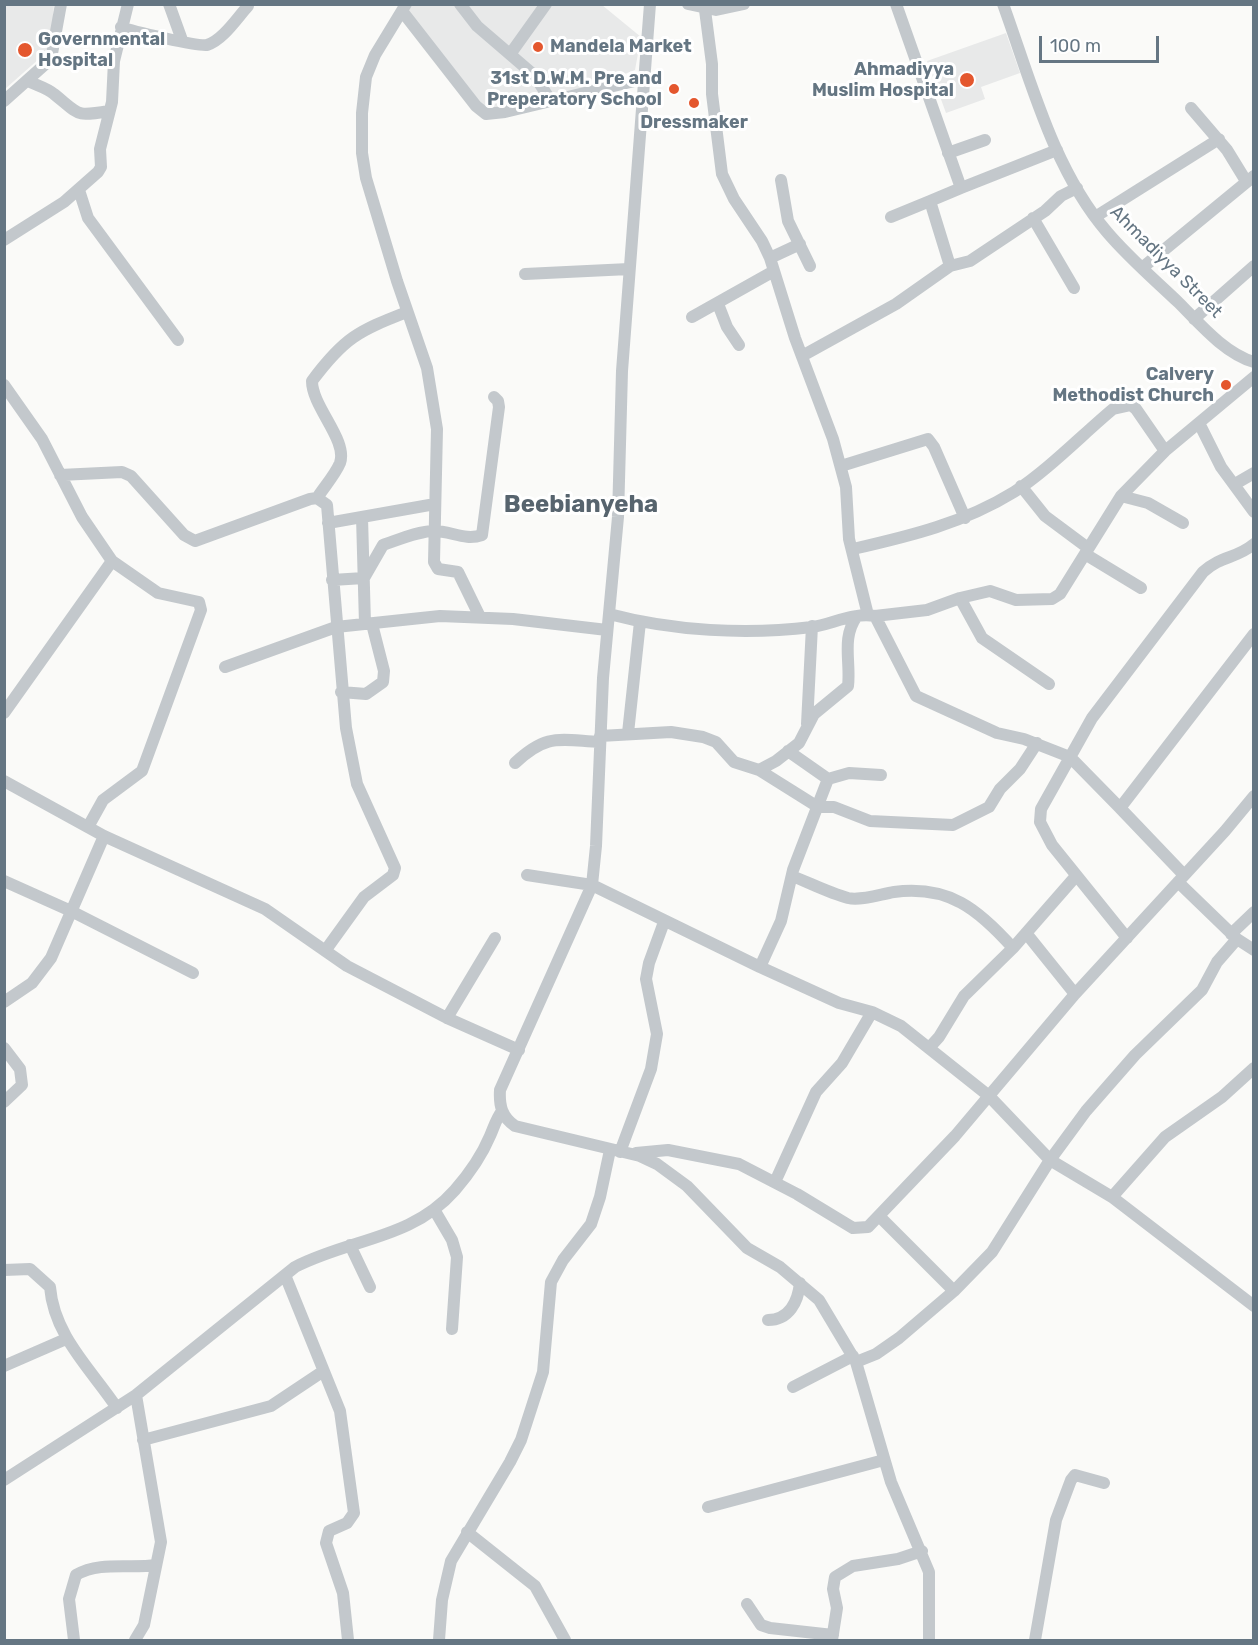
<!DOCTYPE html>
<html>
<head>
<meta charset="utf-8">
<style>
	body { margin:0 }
	#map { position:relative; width:1258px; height:1645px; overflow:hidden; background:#fafaf8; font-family:Rubik,sans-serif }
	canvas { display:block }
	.frame { position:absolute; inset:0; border:6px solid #657683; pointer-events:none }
	.scale { position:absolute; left:1039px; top:36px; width:120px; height:27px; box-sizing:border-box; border:3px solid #657683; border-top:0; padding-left:8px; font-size:18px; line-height:21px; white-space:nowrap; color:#657683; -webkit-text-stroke:4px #fff; paint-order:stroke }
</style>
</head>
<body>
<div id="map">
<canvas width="1258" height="1645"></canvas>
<div class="frame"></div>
<div class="scale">100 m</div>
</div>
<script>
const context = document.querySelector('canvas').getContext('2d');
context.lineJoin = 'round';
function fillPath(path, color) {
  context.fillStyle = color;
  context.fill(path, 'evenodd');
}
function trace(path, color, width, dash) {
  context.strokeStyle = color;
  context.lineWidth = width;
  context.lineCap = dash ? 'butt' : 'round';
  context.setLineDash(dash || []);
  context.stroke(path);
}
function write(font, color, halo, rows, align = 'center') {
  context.font = font + ' Rubik,sans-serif';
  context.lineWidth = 6;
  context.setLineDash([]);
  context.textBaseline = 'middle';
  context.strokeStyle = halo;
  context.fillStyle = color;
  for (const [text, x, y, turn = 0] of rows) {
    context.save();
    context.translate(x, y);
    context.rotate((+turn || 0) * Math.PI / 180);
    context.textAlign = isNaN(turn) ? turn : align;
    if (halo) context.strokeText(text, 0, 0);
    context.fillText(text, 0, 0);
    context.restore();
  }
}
fillPath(new Path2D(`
	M 413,4 L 602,5 L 641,37 L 635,70 L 565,97 L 486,110 L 406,13 Z
	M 5,5 L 54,5 L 51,43 L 40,58 L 5,89 Z
	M 1006,33 L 1020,73 L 981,87 L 985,99 L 946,113 L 927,61 Z`), '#e8e9e9');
trace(new Path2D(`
	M 169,4 L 182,40
	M 406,4 L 375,55 L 366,77 L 362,113 L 362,153 L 366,178 L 397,281 L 427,368 L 437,429 L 434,562 L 438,569 L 458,572 L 480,617
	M 460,4 L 477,26 L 534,75 L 551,101
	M 650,4 L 622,371 L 618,517 L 603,678 L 596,846 L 592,885 L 500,1090 C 499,1106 502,1117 515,1126 L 640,1156 L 657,1164 L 687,1186 L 747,1248 L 780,1267 L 819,1300 L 856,1362 L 891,1482 L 929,1572 L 929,1640
	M 688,4 L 716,10 L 744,4
	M 896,4 L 961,188 L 930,201 L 950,266
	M 1003,4 C 1031,81 1053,169 1107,232 C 1129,258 1155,280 1179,303 C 1199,323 1225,354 1254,362
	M 705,10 L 712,64 L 712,94 L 722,174 L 734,199 L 762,241 L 770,258 L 795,338 L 833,439 L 846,487 L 849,539 L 868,615
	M 402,11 L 476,106 L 486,114 L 505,112 L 643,79
	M 121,27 C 131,31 200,47 207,45 C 223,40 237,18 248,6
	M 511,53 L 546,4
	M 28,81 C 36,85 47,88 54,94 C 80,115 75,117 109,111
	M 4,101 L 51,59 L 61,4
	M 1191,108 L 1227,150 L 1246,181
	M 948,153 L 985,140
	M 781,180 L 788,221 L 810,266
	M 961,188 L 1057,150
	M 79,190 L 88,218 L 178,340
	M 891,217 L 930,201
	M 1095,217 L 1219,139
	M 1033,218 L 1074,288
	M 4,240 L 64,202 L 98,172 L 101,167 L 100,149 L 112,102 L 114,61 L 128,4
	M 770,258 L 800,244
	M 1142,268 L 1254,176
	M 525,274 L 629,269
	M 718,304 L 727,327 L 739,345
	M 692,317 L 774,271
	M 1194,319 L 1254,266
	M 802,356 L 896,304 L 950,266 L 970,261 L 1045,211 L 1061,196 L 1077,188
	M 4,385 L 42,439 L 82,517 L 112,561 L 158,593 L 199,602 L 201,610 L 142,771 L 103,800 L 88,827
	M 1200,425 L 1221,467 L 1254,512
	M 841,466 L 928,439 L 934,447 L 965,518
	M 60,475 L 122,472 L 131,476 L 184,535 L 195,541 L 310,499 L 317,498 L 327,505 L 346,728 L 357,784 L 395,868 L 393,875 L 364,897 L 325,951
	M 1235,484 L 1254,473
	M 1021,486 L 1045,516 L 1088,548
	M 1121,496 L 1148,503 L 1183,523
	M 317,498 C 324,487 335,475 340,463 C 348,440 312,407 312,381 C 344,338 358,331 407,312
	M 362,517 L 365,624
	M 328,523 L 435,504
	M 853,549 C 910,536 964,523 1014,492 C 1047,471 1083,434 1113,409 L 1131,405 L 1136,409 L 1165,451
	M 1085,554 L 1141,588
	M 332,580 L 364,578 L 383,545 C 398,540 418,531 434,531 C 451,531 465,541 482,535 L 499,407 L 498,401 L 494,397
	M 960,598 L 982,638 L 1049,684
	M 609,614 C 673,631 746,635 812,627 C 832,624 854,612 875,616 L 916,696 L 997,733 L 1024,739 L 1070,757 L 1120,808
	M 875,616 L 927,610 L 960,598 L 990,591 L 1016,600 L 1052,599 L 1060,594 L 1121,496 L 1165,451 L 1254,377
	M 225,667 L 336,627 L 440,616 L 513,619 L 607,630
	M 341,692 L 366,694 L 383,682 L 384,671 L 372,624
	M 4,713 L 112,561
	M 807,724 L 812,626
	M 628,733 L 640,622
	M 600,736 L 671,732 L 703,737 L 716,742 L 734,762 L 759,770 L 818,807 L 834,807 L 870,821 L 953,825 L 989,807 L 1000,789 L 1020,769 L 1037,743
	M 788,751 L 828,779
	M 515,763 C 547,733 559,740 600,742
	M 759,770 L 776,761 L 799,743 L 814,714 L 848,686 C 851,662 841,638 857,616
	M 4,781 L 104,836 L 265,909 L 347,966 L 447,1018 L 519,1050
	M 527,875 L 592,885 L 760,967 L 839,1003 L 872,1012 L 901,1026 L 989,1096 L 1050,1160 L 1112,1197 L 1254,1306
	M 1184,875 L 1120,808 L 1254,634
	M 792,876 C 810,883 829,893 848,898 C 861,901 881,894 894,892 C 949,885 978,909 1013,948
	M 4,881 L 71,911 L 193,973
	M 1178,882 L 1237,939 L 1254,950
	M 1026,933 L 1075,994
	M 1231,934 L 1254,912
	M 1127,938 L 1052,845 L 1040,822 L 1041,809 L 1092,718 L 1203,572 C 1222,555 1236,559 1254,544
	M 760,967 L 781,921 L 793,870 L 828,779 L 849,773 L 881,775
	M 4,1002 L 32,983 L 51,958 L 104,836
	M 447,1018 L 495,938
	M 4,1048 L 20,1069 L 22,1085 L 4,1102
	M 929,1048 L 939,1037 L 964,996 L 1013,948 L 1076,876
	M 620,1152 L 651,1069 L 657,1034 L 646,979 L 649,963 L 664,922
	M 636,1153 L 668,1150 L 739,1164 L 797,1194 L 853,1228 L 868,1227 L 955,1136 L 1075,994 L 1225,831 L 1254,796
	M 775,1182 L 816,1092 L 842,1063 L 872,1012
	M 1112,1197 L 1165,1137 L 1222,1097 L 1254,1068
	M 435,1211 L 452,1240 L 457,1257 L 452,1329
	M 880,1217 L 954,1291
	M 350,1245 L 370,1287
	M 4,1270 L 30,1269 L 50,1287 C 54,1336 91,1369 117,1408
	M 285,1275 L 340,1411 L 354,1513 L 347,1523 L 329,1531 L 326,1543 L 343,1593 L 348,1640
	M 768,1320 C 789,1320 798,1302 800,1283
	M 856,1362 L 876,1354 L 899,1338 L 954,1291 L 992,1252 L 1050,1160 L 1086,1111 L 1135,1055 L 1202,990 L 1217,962 L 1237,939
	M 4,1366 L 66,1339
	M 793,1387 L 853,1356
	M 143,1440 L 271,1406 L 322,1372
	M 4,1480 L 136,1395 L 295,1267 C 351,1238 411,1240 455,1190 C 468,1175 482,1155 490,1136 C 494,1127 496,1119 502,1111
	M 708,1507 L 884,1460
	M 467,1532 L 535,1586 L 565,1640
	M 747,1604 L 761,1625 L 770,1628 L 833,1635
	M 74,1640 L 69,1599 L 76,1575 C 100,1561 130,1569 156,1565
	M 135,1640 L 144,1625 L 161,1542 L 136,1395
	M 439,1640 L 442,1600 L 451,1561 L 510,1462 L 521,1440 L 543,1372 L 551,1282 L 563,1260 L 591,1224 L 600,1197 L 610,1150
	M 832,1640 L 837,1608 L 833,1589 L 835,1577 L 853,1566 L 898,1559 L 922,1551
	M 1035,1640 L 1056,1520 L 1071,1480 L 1075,1475 L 1104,1483`), '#c3c8cc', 12);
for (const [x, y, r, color] of [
	[538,47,6,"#e4572e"],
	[25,50,8,"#e4572e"],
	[967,80,8,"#e4572e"],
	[674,89,6,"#e4572e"],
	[694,103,6,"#e4572e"],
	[1226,385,6,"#e4572e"]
]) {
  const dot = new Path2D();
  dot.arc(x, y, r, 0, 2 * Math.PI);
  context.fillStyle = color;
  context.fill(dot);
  trace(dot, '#fff', 2);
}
write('bold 18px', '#657683', '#fff', [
	["Governmental",38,40,"left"],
	["Hospital",38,61,"left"],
	["Mandela Market",550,47,"left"],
	["Ahmadiyya",954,70],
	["Muslim Hospital",954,91],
	["31st D.W.M. Pre and",662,79],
	["Preperatory School",662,100],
	["Dressmaker",694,123,"center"],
	["Calvery",1214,375],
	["Methodist Church",1214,396]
], 'right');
write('18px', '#657683', '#fff', [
	["Ahmadiyya Street",1166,262,45]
]);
write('bold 24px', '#57646e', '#fff', [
	["Beebianyeha",581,505]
]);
</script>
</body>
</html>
